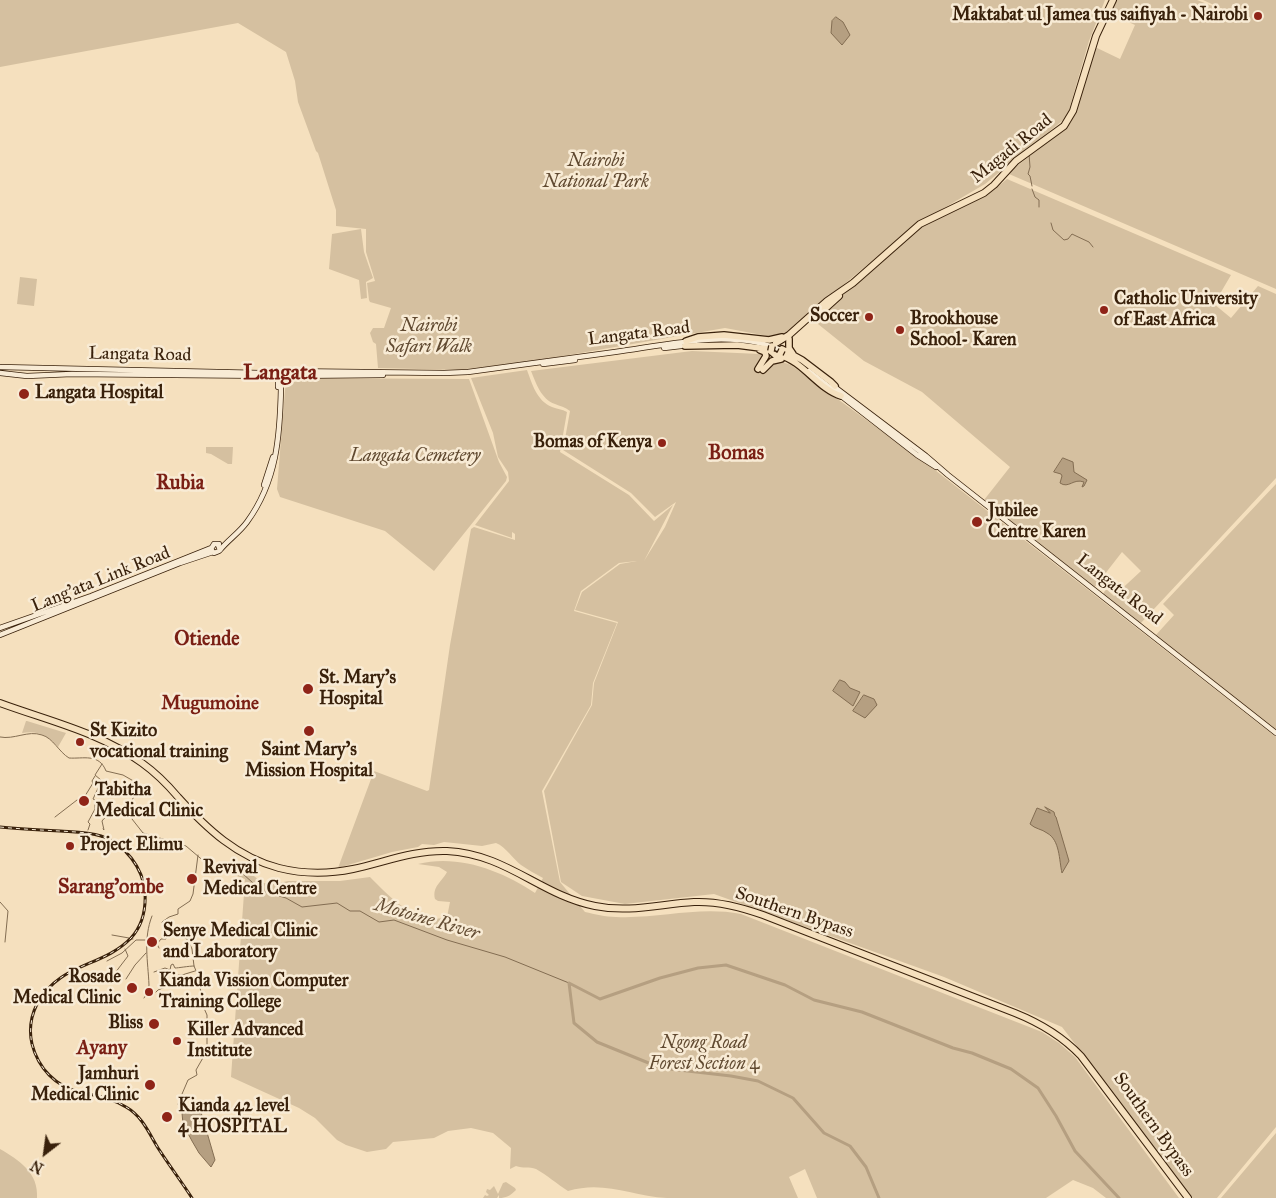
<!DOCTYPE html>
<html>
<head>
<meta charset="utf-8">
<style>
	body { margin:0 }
	#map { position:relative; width:1276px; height:1198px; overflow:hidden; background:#f5e0be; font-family:"IM FELL Great Primer",serif }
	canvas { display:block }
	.north { position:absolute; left:20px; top:1128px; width:50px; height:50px; -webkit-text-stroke:4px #f8ebd5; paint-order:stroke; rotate:210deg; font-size:14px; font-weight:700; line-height:20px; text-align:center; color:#39210b }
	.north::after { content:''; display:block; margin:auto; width:18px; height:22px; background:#39210b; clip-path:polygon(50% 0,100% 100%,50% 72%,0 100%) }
</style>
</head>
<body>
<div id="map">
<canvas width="1276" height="1198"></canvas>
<div class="north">N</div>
</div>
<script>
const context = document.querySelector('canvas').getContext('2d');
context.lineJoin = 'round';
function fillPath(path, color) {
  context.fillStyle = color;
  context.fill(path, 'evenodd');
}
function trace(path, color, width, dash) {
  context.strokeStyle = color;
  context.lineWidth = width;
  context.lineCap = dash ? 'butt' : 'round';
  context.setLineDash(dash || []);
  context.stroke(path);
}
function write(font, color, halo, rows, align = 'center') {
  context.font = font + ' "IM FELL Great Primer",serif';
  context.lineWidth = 5;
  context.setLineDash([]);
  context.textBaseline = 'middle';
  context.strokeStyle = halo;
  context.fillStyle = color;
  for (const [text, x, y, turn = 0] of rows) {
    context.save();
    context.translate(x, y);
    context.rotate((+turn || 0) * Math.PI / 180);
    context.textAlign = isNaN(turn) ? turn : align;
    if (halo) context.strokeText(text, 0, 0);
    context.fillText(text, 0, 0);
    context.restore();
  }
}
fillPath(new Path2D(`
	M 0,0 L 1105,0 L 1089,41 L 1067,117 L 985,184 L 915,225 L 781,337 L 778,338 L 725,328 L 540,360 L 458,370 L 378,368 L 376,344 L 373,342 L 370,333 L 373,328 L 384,328 L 391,308 L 370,302 L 369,300 L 367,283 L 375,281 L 366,252 L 366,229 L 336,226 L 336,210 L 318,153 L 316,151 L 298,102 L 295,81 L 286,52 L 238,23 L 0,67 Z
	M 1116,0 L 1197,0 L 1240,17 L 1203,0 L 1276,0 L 1276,289 L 1009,174 L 1013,169 L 1066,128 L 1071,122 L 1095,47 L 1120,59 L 1135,25 L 1109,13 Z
	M 1007,179 L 1231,275 L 1214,304 L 1231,318 L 1258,286 L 1276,294 L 1276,478 L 1140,624 L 1102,596 L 1106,589 L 1114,596 L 1141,571 L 1122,552 L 1094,588 L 984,500 L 1010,467 L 922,392 L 864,361 L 818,324 L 838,299 L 891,254 L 921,225 L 986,196 Z
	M 361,229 L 364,252 L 373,278 L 366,282 L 367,298 L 361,299 L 359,280 L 329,269 L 332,234 Z
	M 20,277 L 37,279 L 34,306 L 17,304 Z
	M 692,351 L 760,354 L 791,365 L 935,470 L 1276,737 L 1276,1127 L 1217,1198 L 1193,1198 L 1062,1027 L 944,977 L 714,894 L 625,904 L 582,896 L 561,882 L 544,791 L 592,705 L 594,683 L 618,622 L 575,610 L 582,592 L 620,564 L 637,561 L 619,563 L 581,591 L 574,611 L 617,623 L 593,683 L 591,705 L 542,791 L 560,882 L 585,912 C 595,914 605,917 616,917 C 659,919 698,906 741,914 L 1042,1032 L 1059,1043 L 1075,1057 L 1179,1198 L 1106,1198 L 1093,1188 L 1073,1180 L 1046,1198 L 817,1198 L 805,1169 L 789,1177 L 798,1198 C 754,1198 710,1198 667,1198 C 631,1196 604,1180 568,1191 C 557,1184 547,1175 536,1169 C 529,1166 523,1169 516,1166 L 510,1169 L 511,1148 L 493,1133 L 471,1128 L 448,1131 L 434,1138 L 393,1142 L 386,1149 L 367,1152 L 346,1145 L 337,1140 L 315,1118 L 299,1108 L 231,1077 L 245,879 L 223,871 L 223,869 L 250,873 L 263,883 L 274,884 L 288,881 L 340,881 L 370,877 C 389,896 416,926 447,917 L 450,902 L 438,901 L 435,899 C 432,886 442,882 447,872 L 439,867 L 418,864 C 459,854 502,871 535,893 L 543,878 C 536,874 528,870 521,865 C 513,859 506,847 496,843 L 482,846 L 444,842 L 434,845 L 422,844 L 418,847 L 392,852 L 338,868 L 374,771 L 427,791 L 429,790 L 450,645 L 471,529 L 474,527 L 515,540 L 515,534 L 512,532 L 512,538 L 475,525 L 509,481 L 508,472 L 498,457 L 493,433 L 471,378 L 527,370 C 532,384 537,401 552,407 C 557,409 562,409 567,412 L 560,452 L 629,495 L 654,521 L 673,505 L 644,561 L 665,527 L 676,502 L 655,517 L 631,493 L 563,450 L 570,411 C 565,407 560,406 555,404 C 541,399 536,383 531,371 Z
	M 286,378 L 469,379 L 499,462 L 507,477 L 506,481 L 434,571 L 385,531 L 280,497 L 277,489 Z
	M 206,447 L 233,447 L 232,464 L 228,464 L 211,454 L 206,453 Z
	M 1276,484 L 1276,729 L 1155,636 L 1174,615 L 1163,604 Z
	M 26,721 L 27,721 L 66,733 L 58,747 C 48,735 37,730 22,733 Z
	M 1276,1133 L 1276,1198 L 1221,1198 Z
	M 0,1149 C 19,1160 39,1173 37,1198 L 0,1198 Z
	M 506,1182 L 515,1188 L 516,1190 C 510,1196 506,1198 499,1198 L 499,1195 L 497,1198 L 483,1198 L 485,1195 L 487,1196 L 489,1195 L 486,1192 L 487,1189 L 490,1190 L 494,1186 L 498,1194 L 503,1183 Z`), '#d5c0a0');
const water = new Path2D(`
	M 836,17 L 843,22 L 850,35 L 842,45 L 831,33 L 832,21 Z
	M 1063,458 L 1073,462 L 1074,472 L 1087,480 L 1084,486 L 1082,487 L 1084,482 C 1073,478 1069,489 1060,483 L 1062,476 L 1061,474 L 1054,472 Z
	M 840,680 L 845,682 L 850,688 L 860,692 L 853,706 L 833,691 Z
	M 864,695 L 874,699 L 877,705 L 865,718 L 853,711 Z
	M 1045,807 L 1054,812 L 1055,816 L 1056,817 L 1069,861 L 1062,873 C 1059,860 1060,840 1047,833 C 1042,829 1035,829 1030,824 L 1037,808 L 1050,813 Z
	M 191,1112 L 201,1112 L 203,1120 L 206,1122 L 206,1129 L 215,1160 L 211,1167 L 199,1153 L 192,1141 L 183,1124 L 182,1113 Z`);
fillPath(water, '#b59f81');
trace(water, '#836d52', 1);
trace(new Path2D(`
	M 1029,154 L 1030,167 L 1028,174 L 1030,176 L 1032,186
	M 1032,189 L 1035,197 L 1039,200 L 1039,207
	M 1051,223 L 1053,230 L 1064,240 L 1068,239 L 1072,234 L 1074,235 L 1089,242 L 1093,247
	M 0,737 C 14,740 28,730 42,735 C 53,738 59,752 69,758 C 83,759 99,753 106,771 L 123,775 L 137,783 L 137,791 L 131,802 L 131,807 L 132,819 L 143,833 L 186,846 L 206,863 L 217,869 L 243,874 L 262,891 L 286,898 L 302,907 L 337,903 L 350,911 L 360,911 L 379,922 L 394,920 L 447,940 L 505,957 L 569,983
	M 55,817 L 77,800 L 80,800 L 85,796 L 93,783 L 92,781 L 95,776
	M 103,829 L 104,830 L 102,821 C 107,813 118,815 122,807 L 130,807
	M 88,830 L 90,824 L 88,822 L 95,809 L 95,800 L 93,799 L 99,786 L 97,784 L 101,780 L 95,775 L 102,764
	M 0,902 L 8,911 L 5,942
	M 112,935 L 129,938
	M 131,939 L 133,939
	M 159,948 L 157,944 L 161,939 L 166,939 L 169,933
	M 107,961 L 122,953 L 136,940 L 145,940
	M 154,972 L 165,968 L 170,970 L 171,965 L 173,964 L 175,968 C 178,968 189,966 194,966
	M 115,973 L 128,956 L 125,949
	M 126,979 L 135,965 L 146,953
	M 156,992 L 158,990 L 175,983 L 178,975 L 182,975 L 195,971
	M 144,998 L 148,992 L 149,985 C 148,961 143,939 152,916
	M 182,1094 L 188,1080 L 197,1075 L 196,1070 L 204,1056 L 207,1047 L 207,1015 L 203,1006 L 204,1002 L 200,988 L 201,983 L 194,966 L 192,949 L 188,940 L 182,936 C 175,937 164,930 162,922 L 169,917 L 178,914 L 178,909 L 190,901 L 193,894 L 198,855
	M 178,1104 L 184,1095`), '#836d52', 1);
trace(new Path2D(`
	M 569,983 L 600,999 L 660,978 L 698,968 L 726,965 L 785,985 L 814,1000 L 862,1012 L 953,1048 L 972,1053 L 1011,1069 L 1038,1088 L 1056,1116 L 1075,1151 L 1119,1198
	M 569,983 L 574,1023 L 597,1042 L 656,1066 L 670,1069 L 731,1076 L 758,1081 L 793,1098 L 824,1133 L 850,1146 L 866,1167 L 879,1198`), '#b59f81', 3);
const secondary = new Path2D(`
	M 664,348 L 681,346
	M 543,364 L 575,360
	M 0,367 L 261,373 L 280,371 L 444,373 L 468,372 C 517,365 566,359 615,352 C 667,345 733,328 783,351
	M 809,371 L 917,455 L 936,467
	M 0,373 L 27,376 L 72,374 L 278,376 L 278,387
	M 832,385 L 926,456 L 948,475 L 1276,733
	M 264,485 L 273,457
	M 218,545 L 220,550 C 228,540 239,533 247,522 C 277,481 280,436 281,387 L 283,376 L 383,375
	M 219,551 L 214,553 L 211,549 L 214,544 L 219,544
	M 0,628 L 91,596 L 211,548
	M 0,635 L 180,563 L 213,552`);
const primary = new Path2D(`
	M 789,339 L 789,348 L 793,354
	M 686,341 L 698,337 L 724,335 L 769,340 L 782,337
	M 685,346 L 737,345 L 768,349 L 776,356 L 780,354
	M 782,349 L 802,360 L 831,382 L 835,386
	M 779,355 C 803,361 818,389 841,396
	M 758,369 L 766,356 L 765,352 L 760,350
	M 763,370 L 772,361 L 781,359`);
const trunk = new Path2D(`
	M 818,315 L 839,296
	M 776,343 L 789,335 L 827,301 L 853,283 L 920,224 L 984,193 L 994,185 L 1016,161 L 1064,126 L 1073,111 L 1096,36 L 1113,0
	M 0,703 C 49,721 99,732 142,763 C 156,773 167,784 178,797 C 207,829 237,857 279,868 C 303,874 329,874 353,869 C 385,862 414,850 447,851 C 507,854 540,895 595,906 C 629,913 660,904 694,902 C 718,901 741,907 763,915 L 1015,1013 C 1040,1023 1062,1036 1081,1056 L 1188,1198`);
trace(secondary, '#39210b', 6);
trace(primary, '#39210b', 8);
trace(trunk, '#39210b', 8);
trace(secondary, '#f8ebd5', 4.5);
trace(primary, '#f5e0be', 5.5);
trace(trunk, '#f5e0be', 6);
const rail = new Path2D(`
	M 0,827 C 20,829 40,830 60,831 C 74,832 88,832 101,836 C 125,844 143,868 145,892 C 146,909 143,925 131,938 C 102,968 60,962 37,1004 C 31,1016 29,1031 32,1044 C 38,1068 56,1087 80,1092 C 96,1096 112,1098 126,1107 C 142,1116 149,1133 158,1148 C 169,1165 181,1181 192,1198`);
trace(rail, '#39210b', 3);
trace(rail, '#f8ebd5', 1, [4]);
const primaryBridge = new Path2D(`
	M 771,351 L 772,346
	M 780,354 L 782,350`);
trace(primaryBridge, '#39210b', 8, []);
trace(primaryBridge, '#f5e0be', 5.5);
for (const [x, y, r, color] of [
	[1258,16,5,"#8f2418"],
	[1104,310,5,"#8f2418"],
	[869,317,5,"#8f2418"],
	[900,330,5,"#8f2418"],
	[24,394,6,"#8f2418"],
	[662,443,5,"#8f2418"],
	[977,522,6,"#8f2418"],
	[308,689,6,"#8f2418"],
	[309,731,6,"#8f2418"],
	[80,742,5,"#8f2418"],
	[84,801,6,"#8f2418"],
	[70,846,5,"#8f2418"],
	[192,879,6,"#8f2418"],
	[152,942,6,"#8f2418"],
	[132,988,6,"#8f2418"],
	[149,992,5,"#8f2418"],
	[154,1024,6,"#8f2418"],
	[177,1041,5,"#8f2418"],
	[150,1085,6,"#8f2418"],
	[167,1117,6,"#8f2418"]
]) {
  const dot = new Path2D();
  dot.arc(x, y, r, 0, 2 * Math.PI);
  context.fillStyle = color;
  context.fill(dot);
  trace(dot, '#f8ebd5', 2);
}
write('bold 18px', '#39210b', '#f8ebd5', [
	["Maktabat ul Jamea tus saifiyah - Nairobi",1248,16,"right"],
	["Catholic University",1114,300],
	["of East Africa",1114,321],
	["Soccer",859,317,"right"],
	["Brookhouse",910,320],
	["School- Karen",910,341],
	["Langata Hospital",35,394],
	["Bomas of Kenya",652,443,"right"],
	["Jubilee",988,512],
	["Centre Karen",988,533],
	["St. Mary's",319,679],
	["Hospital",319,700],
	["St Kizito",90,732],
	["vocational training",90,753],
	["Saint Mary's",309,751,"center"],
	["Mission Hospital",309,772,"center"],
	["Tabitha",95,791],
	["Medical Clinic",95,812],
	["Project Elimu",80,846],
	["Revival",203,869],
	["Medical Centre",203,890],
	["Senye Medical Clinic",163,932],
	["and Laboratory",163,953],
	["Rosade",121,978,"right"],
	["Medical Clinic",121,999,"right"],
	["Kianda Vission Computer",159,982],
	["Training College",159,1003],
	["Bliss",143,1024,"right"],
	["Killer Advanced",187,1031],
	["Institute",187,1052],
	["Jamhuri",139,1075,"right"],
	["Medical Clinic",139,1096,"right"],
	["Kianda 42 level",178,1107],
	["4 HOSPITAL",178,1128]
], 'left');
write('18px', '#39210b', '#f8ebd5', [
	["Magadi Road",1012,149,-39],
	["Langata Road",639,334,-7],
	["Langata Road",140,355,1],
	["Lang'ata Link Road",101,580,-22],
	["Langata Road",1119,590,38],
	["Southern Bypass",794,913,19],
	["Southern Bypass",1153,1125,54]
]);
write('italic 18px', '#604930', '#f8ebd5', [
	["Nairobi",596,162],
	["National Park",596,183],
	["Nairobi",429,327],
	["Safari Walk",429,348],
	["Langata Cemetery",415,457],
	["Ngong Road",704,1044],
	["Forest Section 4",704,1065]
]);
write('bold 19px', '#7a1f14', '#f8ebd5', [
	["Mugumoine",210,704]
]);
write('italic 19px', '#644d34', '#f8ebd5', [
	["Motoine River",427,920,16]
]);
write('bold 20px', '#7a1f14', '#f8ebd5', [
	["Bomas",736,454],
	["Rubia",180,484],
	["Otiende",207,640],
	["Sarang'ombe",111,888],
	["Ayany",102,1049]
]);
write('bold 22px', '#7a1f14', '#f8ebd5', [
	["Langata",280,374]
]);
</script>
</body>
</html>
